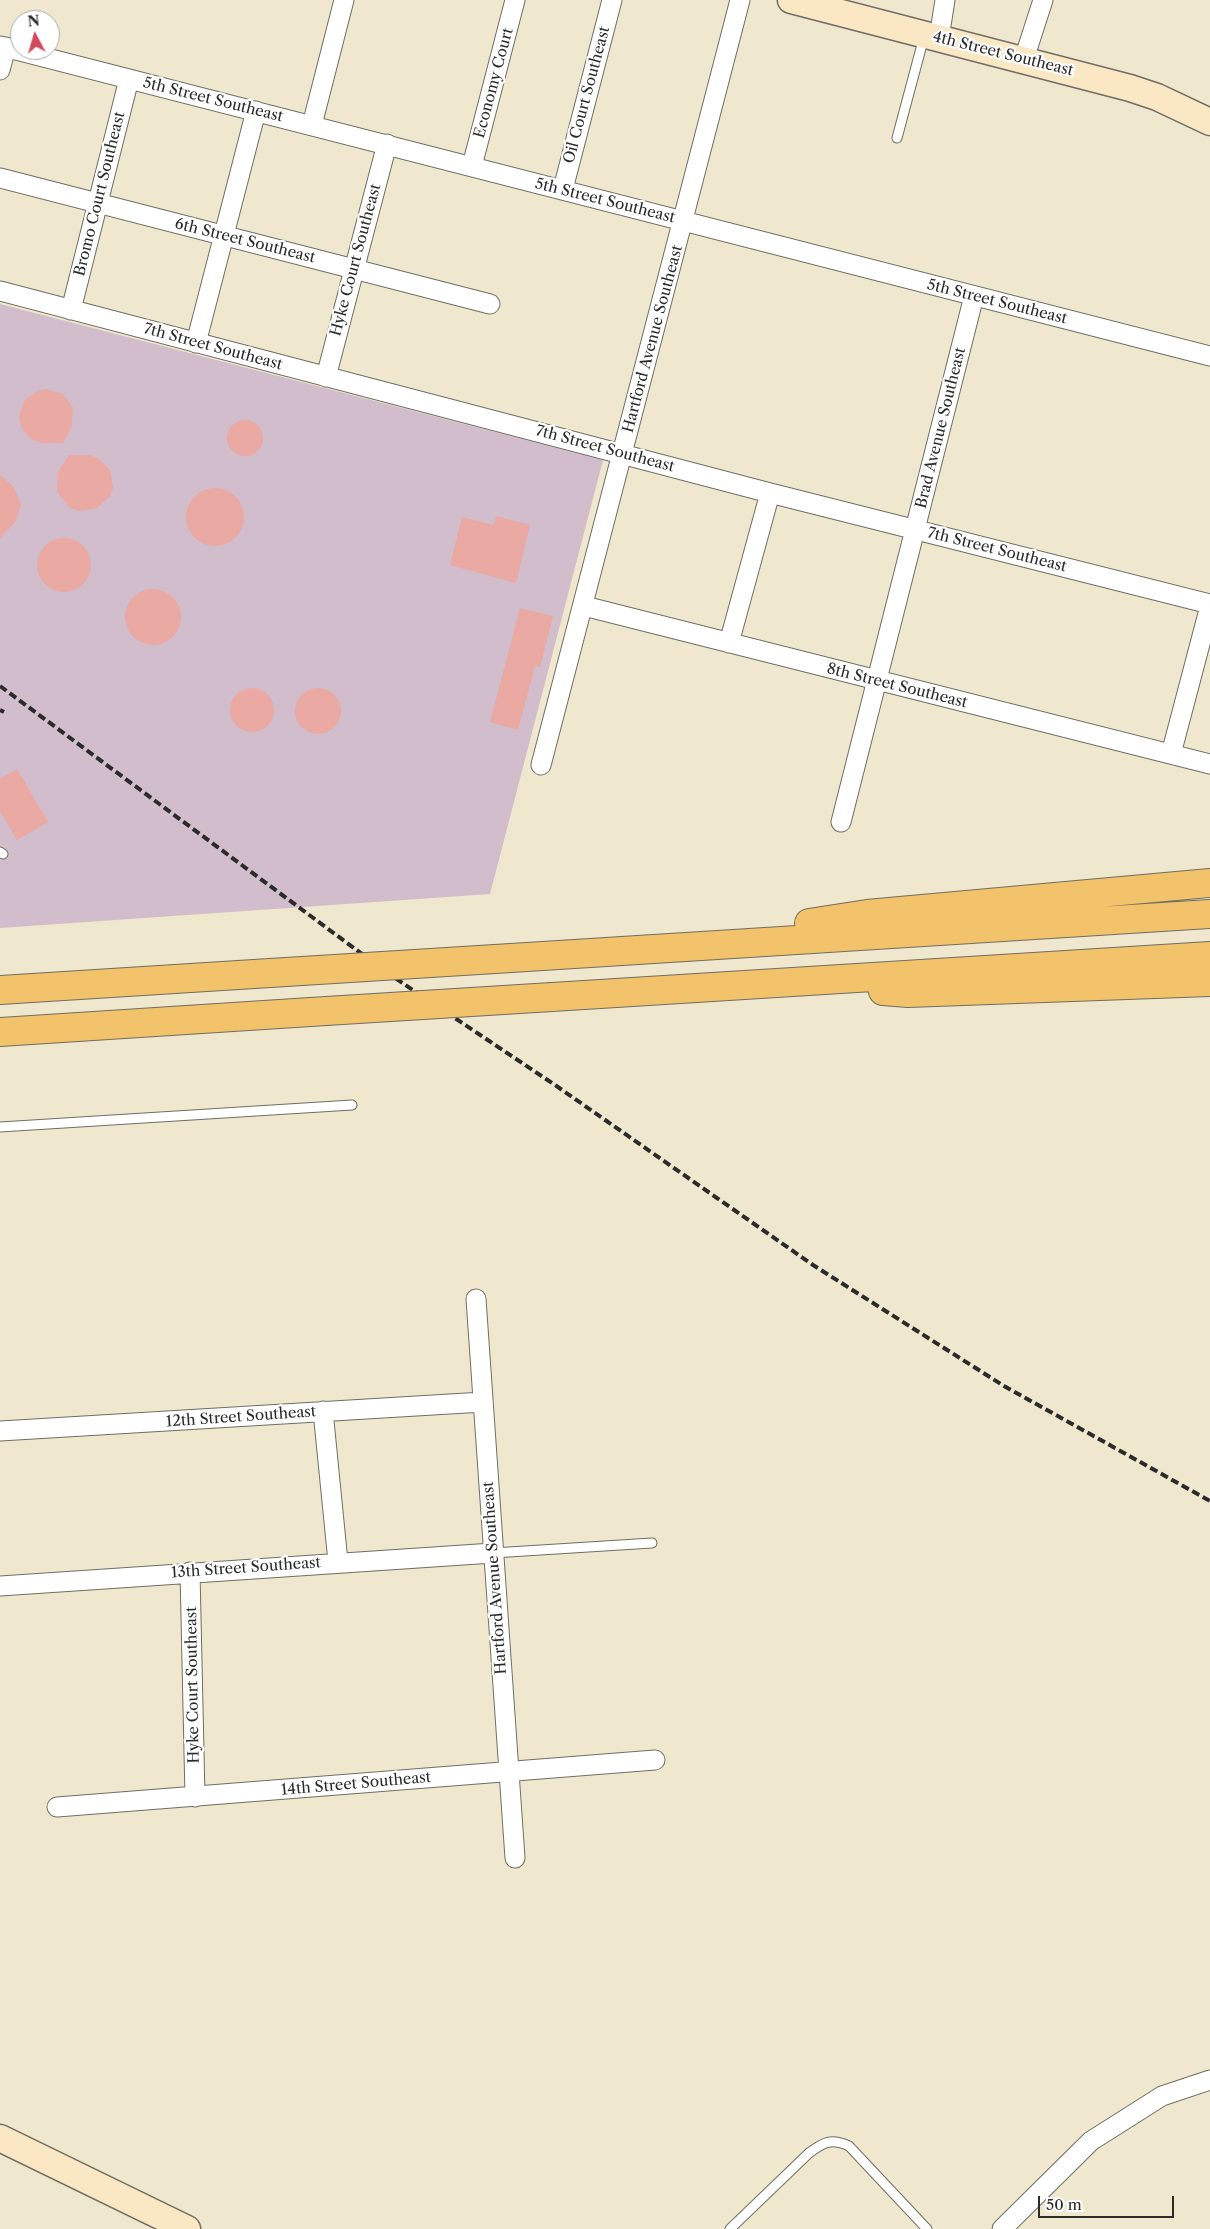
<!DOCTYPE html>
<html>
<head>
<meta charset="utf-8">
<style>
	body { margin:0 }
	#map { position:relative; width:1210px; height:2229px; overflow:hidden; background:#f0e8ce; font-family:"Libre Caslon Text",serif }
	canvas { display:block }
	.north { position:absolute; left:10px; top:10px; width:50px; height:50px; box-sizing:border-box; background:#fff; border:1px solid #aaa; border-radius:50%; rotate:354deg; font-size:14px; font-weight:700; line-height:20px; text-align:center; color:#2b2b2b }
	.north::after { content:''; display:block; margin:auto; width:18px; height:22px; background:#d1495b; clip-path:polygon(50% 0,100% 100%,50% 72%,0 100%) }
	.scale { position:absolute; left:1038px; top:2196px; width:136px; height:22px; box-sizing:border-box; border:2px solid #2b2b2b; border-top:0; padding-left:6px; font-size:15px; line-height:18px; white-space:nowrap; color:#2b2b2b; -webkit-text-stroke:4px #fff; paint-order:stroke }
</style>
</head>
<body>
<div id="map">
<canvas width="1210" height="2229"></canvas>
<div class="north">N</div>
<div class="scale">50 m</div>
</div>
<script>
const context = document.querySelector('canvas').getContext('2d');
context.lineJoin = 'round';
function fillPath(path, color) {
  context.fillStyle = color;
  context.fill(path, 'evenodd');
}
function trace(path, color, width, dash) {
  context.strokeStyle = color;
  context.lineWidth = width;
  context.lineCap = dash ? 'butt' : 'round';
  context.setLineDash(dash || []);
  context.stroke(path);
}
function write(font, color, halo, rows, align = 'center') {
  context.font = font + ' "Libre Caslon Text",serif';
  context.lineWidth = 4.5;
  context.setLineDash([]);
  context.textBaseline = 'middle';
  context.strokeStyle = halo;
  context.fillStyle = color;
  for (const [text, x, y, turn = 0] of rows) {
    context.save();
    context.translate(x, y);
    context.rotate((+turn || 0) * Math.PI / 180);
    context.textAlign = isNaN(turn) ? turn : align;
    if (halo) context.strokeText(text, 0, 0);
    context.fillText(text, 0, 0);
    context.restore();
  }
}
fillPath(new Path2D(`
	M 0,304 L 603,460 L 490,894 L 0,928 Z`), '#d1bdcc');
fillPath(new Path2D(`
	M 46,389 L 63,394 L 73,408 L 72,426 L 63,443 L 42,443 L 33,440 L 26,434 L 21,426 L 19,416 L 25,400 L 38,391 Z
	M227 438a18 18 0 1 1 36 0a18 18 0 1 1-36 0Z
	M 69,455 L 89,455 L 98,458 L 110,470 L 113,488 L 110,496 L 97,508 L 78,511 L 69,507 L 57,492 L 58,472 Z
	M 0,475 L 13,486 L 21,504 L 16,521 L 0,538 Z
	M186 517a29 29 0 1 1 58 0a29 29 0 1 1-58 0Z
	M 496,516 L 530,525 L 516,583 L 450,565 L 462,517 L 494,525 Z
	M37 565a27 27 0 1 1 54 0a27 27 0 1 1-54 0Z
	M125 617a28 28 0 1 1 56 0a28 28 0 1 1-56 0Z
	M 520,608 L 553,616 L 540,667 L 535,666 L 518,730 L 490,722 Z
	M295 711a23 23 0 1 1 46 0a23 23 0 1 1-46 0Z
	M230 710a22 22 0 1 1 44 0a22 22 0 1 1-44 0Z
	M 17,769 L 48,822 L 17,840 L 0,811 L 0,779 Z`), '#eaa9a3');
const lane = new Path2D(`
	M 897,138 L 924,37
	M 0,852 L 3,854
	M 0,1127 L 352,1105
	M 493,1553 L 652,1543
	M 730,2229 L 809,2153 C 824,2142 831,2138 849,2146 L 927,2229`);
const street = new Path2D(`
	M 939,38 L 945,0
	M 0,46 L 1210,356
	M 1024,59 L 1043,0
	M 0,70 L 6,47
	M 312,125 L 344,0
	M 472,166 L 515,0
	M 0,178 L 490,304
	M 563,189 L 612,0
	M 0,291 L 770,493 L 1210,604
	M 71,310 L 129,79
	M 196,343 L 256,111
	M 326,377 L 387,144
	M 584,606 L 1210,764
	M 729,643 L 770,493
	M 1171,754 L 1210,606
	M 541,765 L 740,0
	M 841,822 L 974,296
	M 476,1299 L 515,1858
	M 323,1411 L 338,1562
	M 0,1431 L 483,1402
	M 190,1572 L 195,1797
	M 0,1586 L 493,1553
	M 57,1807 L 655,1760
	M 1002,2229 L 1091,2141 L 1162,2096 L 1210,2080`);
const secondary = new Path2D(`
	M 791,0 L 1130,88 L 1157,97 L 1210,122
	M 0,2138 L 187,2229`);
const highway = new Path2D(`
	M 809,923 L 867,914 L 1210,883
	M 495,959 L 1210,914
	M 0,990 L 270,973
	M 883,991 L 908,993 L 1210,982
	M 552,997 L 1210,956
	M 0,1032 L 326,1011`);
trace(lane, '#706d64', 11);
trace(street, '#706d64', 21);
trace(secondary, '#706d64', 29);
trace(highway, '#706d64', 30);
trace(lane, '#fff', 9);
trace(street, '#fff', 19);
trace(secondary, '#fae7c3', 26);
trace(highway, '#f2c36a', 28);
trace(new Path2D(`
	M 0,686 L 389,974 L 555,1085 L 813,1265 L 1004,1386 L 1210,1501
	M 0,710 L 4,712`), '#2b2b2b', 4, [8, 4]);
const highwayBridge = new Path2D(`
	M 270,973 L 495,959
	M 326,1011 L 552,997`);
trace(highwayBridge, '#706d64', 30, []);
trace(highwayBridge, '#f2c36a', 28);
write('15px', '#2b2b2b', '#fff', [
	["4th Street Southeast",1003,54,14],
	["Economy Court",494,83,-75],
	["Oil Court Southeast",587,95,-75],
	["5th Street Southeast",213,100,14],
	["Bromo Court Southeast",100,194,-76],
	["5th Street Southeast",605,201,14],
	["6th Street Southeast",245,241,14],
	["Hyke Court Southeast",356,260,-75],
	["5th Street Southeast",997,302,14],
	["Hartford Avenue Southeast",653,339,-75],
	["7th Street Southeast",213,347,15],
	["Brad Avenue Southeast",941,428,-76],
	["7th Street Southeast",605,449,15],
	["7th Street Southeast",997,550,14],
	["8th Street Southeast",897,686,14],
	["12th Street Southeast",241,1417,-4],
	["13th Street Southeast",246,1568,-4],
	["Hartford Avenue Southeast",495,1578,-94],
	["Hyke Court Southeast",193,1685,-91],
	["14th Street Southeast",356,1784,-5]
]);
</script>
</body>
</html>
